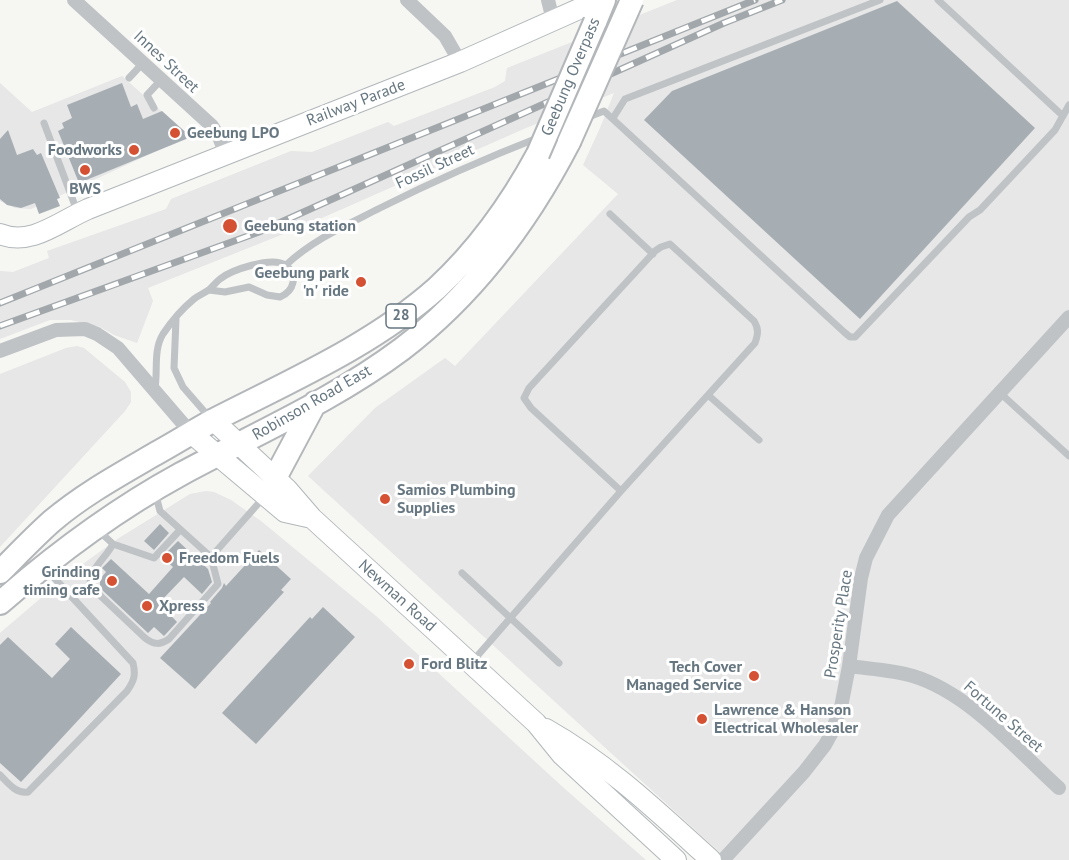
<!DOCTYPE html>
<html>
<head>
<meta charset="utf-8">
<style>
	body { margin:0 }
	canvas { display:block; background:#f6f6f3 }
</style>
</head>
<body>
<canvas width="1069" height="860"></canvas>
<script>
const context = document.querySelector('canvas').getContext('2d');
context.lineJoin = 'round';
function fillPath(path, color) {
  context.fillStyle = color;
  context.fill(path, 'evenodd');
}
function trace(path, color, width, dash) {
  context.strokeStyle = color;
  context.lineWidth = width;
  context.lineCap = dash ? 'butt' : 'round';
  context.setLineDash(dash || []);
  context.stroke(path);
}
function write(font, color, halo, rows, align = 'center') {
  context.font = font + ' "PT Sans",sans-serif';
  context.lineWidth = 6;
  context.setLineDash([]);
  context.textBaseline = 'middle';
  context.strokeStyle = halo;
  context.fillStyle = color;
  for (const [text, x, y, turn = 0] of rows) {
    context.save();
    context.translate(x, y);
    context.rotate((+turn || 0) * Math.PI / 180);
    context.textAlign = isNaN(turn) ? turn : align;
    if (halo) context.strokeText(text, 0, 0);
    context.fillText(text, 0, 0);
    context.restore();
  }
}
fillPath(new Path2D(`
	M 677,0 L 1069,0 L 1069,860 L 728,860 L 308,476 L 375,408 L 445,358 L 455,366 L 618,194 L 583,165 L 600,128 L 614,93 L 526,128 L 306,225 L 148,288 L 153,301 L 137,343 L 114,335 L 100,327 L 71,320 L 50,320 L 0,339 L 0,271 L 13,272 L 49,258 L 47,251 L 166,209 L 171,199 L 291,151 L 312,152 L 388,122 L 394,126 L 495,87 L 505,81 L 507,68 Z
	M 122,76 L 189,136 L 31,209 L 15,208 L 0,201 L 0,83 L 32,112 Z
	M 77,346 L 84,348 L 125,382 L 131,392 L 131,402 L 125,411 L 0,547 L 0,374 L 66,348 Z
	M 206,491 L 214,492 L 231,500 L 261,521 L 376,616 L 565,789 L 646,860 L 0,860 L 0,633 L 69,574 L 119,538 L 190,494 Z`), '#e6e7e6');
fillPath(new Path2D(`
	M 897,1 L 1035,128 L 860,319 L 644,120 L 672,91 Z
	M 122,83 L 131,107 L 137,104 L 143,119 L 162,111 L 191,137 L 79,183 L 58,131 L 64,128 L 62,123 L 72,118 L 67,105 Z
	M 8,130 L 17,155 L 33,149 L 37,155 L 41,153 L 60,198 L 57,199 L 60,206 L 39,214 L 35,203 L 21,208 L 7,205 L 0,199 L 0,139 Z
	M 160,524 L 169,533 L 154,550 L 144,541 Z
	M 178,541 L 208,569 L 212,582 L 202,594 L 184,577 L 159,603 L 177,622 L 164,636 L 154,627 L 148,633 L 100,588 L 100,579 L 106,572 L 102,568 L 111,559 L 149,594 L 173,567 L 162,557 Z
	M 259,550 L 291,579 L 281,590 L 284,592 L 195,689 L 160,658 L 211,603 L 210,602 L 222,588 L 224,583 L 226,586 Z
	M 323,607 L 355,637 L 256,744 L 222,713 L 310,617 L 312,619 Z
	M 71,627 L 121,674 L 21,782 L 0,763 L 0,645 L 8,637 L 52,678 L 70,659 L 55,644 Z`), '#a7aeb3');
const secondary = new Path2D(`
	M 0,234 C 31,247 60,221 88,209 L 460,62 L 599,0
	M 213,420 L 287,489 L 312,518 L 536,723 L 562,755 L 676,860
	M 191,433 L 285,512 L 312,518
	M 546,729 C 608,764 658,812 711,860`);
const primary = new Path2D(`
	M 595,22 L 604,0
	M 275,478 L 315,403
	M 0,572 C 17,555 34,537 52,521 C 84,494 119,475 155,454 C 175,443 194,431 214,420 C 290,381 373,345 437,288 C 479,249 511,204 538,154
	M 0,603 C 56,554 115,510 181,474 C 255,434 334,400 402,349 C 473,295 528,221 569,142`);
trace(secondary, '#b2b7ba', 22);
trace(primary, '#b3b7ba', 26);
trace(new Path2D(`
	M 938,0 L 1063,116
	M 129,78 L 143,63
	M 154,108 L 147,95 L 161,80
	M 586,118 L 604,111 L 844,332 L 850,337 L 855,337 L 969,217 L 980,210 L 1055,130 L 1069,105
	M 613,118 L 625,99 L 880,0
	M 44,123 L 77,211
	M 610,214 L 653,254
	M 286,265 C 314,239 347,225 380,208 C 432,182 486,158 540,137
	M 176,319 L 174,368 L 183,387 L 210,418
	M 155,388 C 158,371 153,350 163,334 C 171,322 183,308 194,299 C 199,295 205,293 210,289 C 213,286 216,282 220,279 C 231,270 272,256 285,265 C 299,275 294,291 280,297 L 267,295 L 249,287 L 225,292 L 209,290
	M 999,392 L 1069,456
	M 708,395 L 759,440
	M 98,530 L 113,544 L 154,558 L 180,530
	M 113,544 C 106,558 89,569 90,586 L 145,638 C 154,645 160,645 169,639 L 218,584 L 211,557 L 160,511 L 155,492
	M 211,557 L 265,496
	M 462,573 L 559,663
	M 472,662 L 621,491 L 755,343 C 758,334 759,329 754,321 L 670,244 L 661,247 L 655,251 L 529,388 L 524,398 L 531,408 L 621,491
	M 0,775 C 8,783 16,794 28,792 L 127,691 C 134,681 136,675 133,663 L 45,568`), '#bfc3c6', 7);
trace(new Path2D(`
	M 74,0 L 212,126 L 219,137 L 226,154
	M 407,0 L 445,36 L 460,62
	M 548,0 L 553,20
	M 0,351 L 56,330 L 85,329 L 97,334 L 118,348 L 191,433
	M 849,666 C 871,669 893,670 913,676 C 969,693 1016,749 1059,788
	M 723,860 L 804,772 L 825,745 L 831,734 L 841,707 L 849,666 L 861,578 L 866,558 L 888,515 L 1069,317`), '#bfc3c6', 14);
trace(secondary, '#fff', 20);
trace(primary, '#fff', 22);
const rail = new Path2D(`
	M 0,303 L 755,0
	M 0,326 L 259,232 L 724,23 L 782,0`);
trace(rail, '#a1a7ab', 7);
trace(rail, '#fff', 4.5, [14]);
const primaryBridge = new Path2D(`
	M 569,142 L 632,0
	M 538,154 L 595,22`);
trace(primaryBridge, '#b3b7ba', 26, []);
trace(primaryBridge, '#fff', 22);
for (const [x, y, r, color] of [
	[175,133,6,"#d55133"],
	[134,150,6,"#d55133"],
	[85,170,6,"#d55133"],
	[230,226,8,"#d55133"],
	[361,282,6,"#d55133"],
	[385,499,6,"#d55133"],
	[167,558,6,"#d55133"],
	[112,581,6,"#d55133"],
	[147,606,6,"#d55133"],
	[409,664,6,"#d55133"],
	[754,676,6,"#d55133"],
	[702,719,6,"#d55133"]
]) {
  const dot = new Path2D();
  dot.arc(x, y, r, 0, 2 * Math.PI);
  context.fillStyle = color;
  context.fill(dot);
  trace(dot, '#fff', 2);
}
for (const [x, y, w] of [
	[401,316,30]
]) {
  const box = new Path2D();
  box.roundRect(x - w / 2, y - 12, w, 24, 4.5);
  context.fillStyle = '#fff';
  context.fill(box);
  trace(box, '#677781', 1.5);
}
write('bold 15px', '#677781', null, [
	["28",401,316]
]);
write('16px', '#677781', '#fff', [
	["Innes Street",166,62,43],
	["Geebung Overpass",571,77,-67],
	["Railway Parade",356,103,-21],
	["Fossil Street",435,167,-25],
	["Robinson Road East",312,403,-30],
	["Newman Road",397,596,42],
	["Prosperity Place",839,624,-81],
	["Fortune Street",1003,717,41]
]);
write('bold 16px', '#677781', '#fff', [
	["Geebung LPO",187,133],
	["Foodworks",122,150,"right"],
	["BWS",85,189,"center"],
	["Geebung station",244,226],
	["Geebung park",349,273,"right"],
	["'n' ride",349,291,"right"],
	["Samios Plumbing",397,490],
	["Supplies",397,508],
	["Freedom Fuels",179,558],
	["Grinding",100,572,"right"],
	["timing cafe",100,590,"right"],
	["Xpress",159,606],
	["Ford Blitz",421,664],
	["Tech Cover",742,667,"right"],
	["Managed Service",742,685,"right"],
	["Lawrence & Hanson",714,710],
	["Electrical Wholesaler",714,728]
], 'left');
</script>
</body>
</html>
